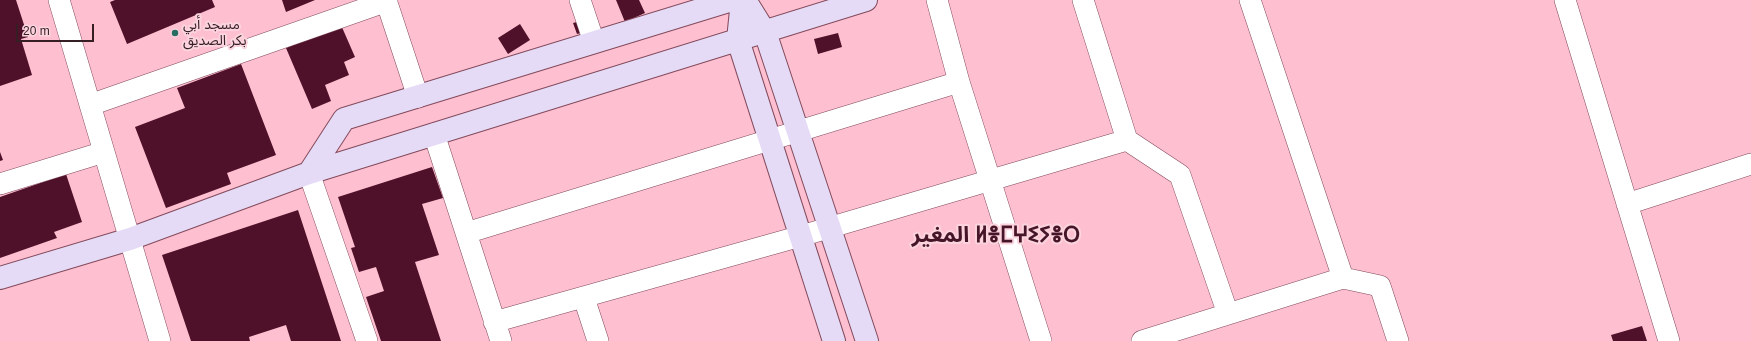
<!DOCTYPE html>
<html>
<head>
<meta charset="utf-8">
<style>
	body { margin:0 }
	#map { position:relative; width:1751px; height:341px; overflow:hidden; background:#febfd0; font-family:Helvetica,sans-serif }
	canvas { display:block }
	.scale { position:absolute; left:16px; top:24px; width:78px; height:18px; box-sizing:border-box; border:2px solid #361e25; border-top:0; padding-left:5px; font-size:12px; line-height:14px; white-space:nowrap; color:#361e25; -webkit-text-stroke:3px #fbd4de; paint-order:stroke }
</style>
</head>
<body>
<div id="map">
<canvas width="1751" height="341"></canvas>
<div class="scale">20 m</div>
</div>
<script>
const context = document.querySelector('canvas').getContext('2d');
context.lineJoin = 'round';
function fillPath(path, color) {
  context.fillStyle = color;
  context.fill(path, 'evenodd');
}
function trace(path, color, width, dash) {
  context.strokeStyle = color;
  context.lineWidth = width;
  context.lineCap = dash ? 'butt' : 'round';
  context.setLineDash(dash || []);
  context.stroke(path);
}
function write(font, color, halo, rows, align = 'center') {
  context.font = font + ' Helvetica,"Noto Sans Arabic","Noto Sans Tifinagh",sans-serif';
  context.lineWidth = 4;
  context.setLineDash([]);
  context.textBaseline = 'middle';
  context.strokeStyle = halo;
  context.fillStyle = color;
  for (const [text, x, y, turn = 0] of rows) {
    context.save();
    context.translate(x, y);
    context.rotate((+turn || 0) * Math.PI / 180);
    context.textAlign = isNaN(turn) ? turn : align;
    if (halo) context.strokeText(text, 0, 0);
    context.fillText(text, 0, 0);
    context.restore();
  }
}
fillPath(new Path2D(`
	M 0,0 L 16,0 L 28,37 L 21,39 L 32,75 L 0,86 Z
	M 115,0 L 212,0 L 215,7 L 127,44 L 110,2 Z
	M 282,0 L 315,0 L 286,12 Z
	M 616,0 L 639,0 L 645,13 L 625,22 Z
	M 592,18 L 595,29 L 577,34 L 573,23 Z
	M 520,24 L 530,40 L 508,54 L 498,38 Z
	M 341,25 L 355,57 L 344,62 L 349,75 L 325,85 L 331,101 L 312,109 L 286,48 Z
	M 838,33 L 842,47 L 818,54 L 814,39 Z
	M 241,64 L 276,155 L 227,173 L 231,184 L 166,208 L 135,127 L 185,108 L 177,88 Z
	M 0,152 L 3,160 L 0,161 Z
	M 432,167 L 443,198 L 422,204 L 439,255 L 415,262 L 441,341 L 381,341 L 366,297 L 384,291 L 376,267 L 359,272 L 351,248 L 355,247 L 338,197 Z
	M 66,174 L 82,222 L 54,232 L 57,238 L 0,258 L 0,197 Z
	M 298,210 L 341,341 L 291,341 L 286,325 L 249,337 L 250,341 L 191,341 L 162,255 Z
	M 1642,326 L 1647,341 L 1613,341 L 1611,335 Z`), '#4f112a');
const street = new Path2D(`
	M 59,0 L 160,341
	M 386,0 L 418,97
	M 580,0 L 594,42
	M 937,0 L 959,82 L 1041,341
	M 1565,0 L 1669,341
	M 90,105 L 387,1
	M 434,134 L 501,341
	M 1127,140 L 1180,175 L 1228,314
	M 309,173 L 367,341
	M 0,184 L 104,152
	M 1627,204 L 1751,164
	M 466,233 L 959,82
	M 1343,278 L 1380,286 L 1398,341
	M 584,298 L 598,341
	M 494,322 L 801,236 L 1127,140 L 1083,0
	M 1142,341 L 1343,278 L 1250,0`);
const secondary = new Path2D(`
	M 732,0 L 344,119 L 309,173 L 866,0
	M 742,0 L 738,40 L 834,341
	M 745,0 L 765,32 L 867,341
	M 0,278 L 130,239 L 309,173`);
trace(street, '#824b5c', 22);
trace(secondary, '#824b5c', 24);
trace(street, '#fff', 21);
trace(secondary, '#e6dbf7', 22);
for (const [x, y, r, color] of [
	[175,33,4,"#276d61"]
]) {
  const dot = new Path2D();
  dot.arc(x, y, r, 0, 2 * Math.PI);
  context.fillStyle = color;
  context.fill(dot);
  trace(dot, '#fbd4de', 1.5);
}
write('14px', '#361e25', '#fbd4de', [
	["مسجد أبي",183,25],
	["بكر الصديق",183,41]
], 'left');
write('bold 22px', '#461527', '#fbd4de', [
	["المغير ⵍⴻⵎⵖⵉⵢⴻⵔ",996,236]
]);
</script>
</body>
</html>
